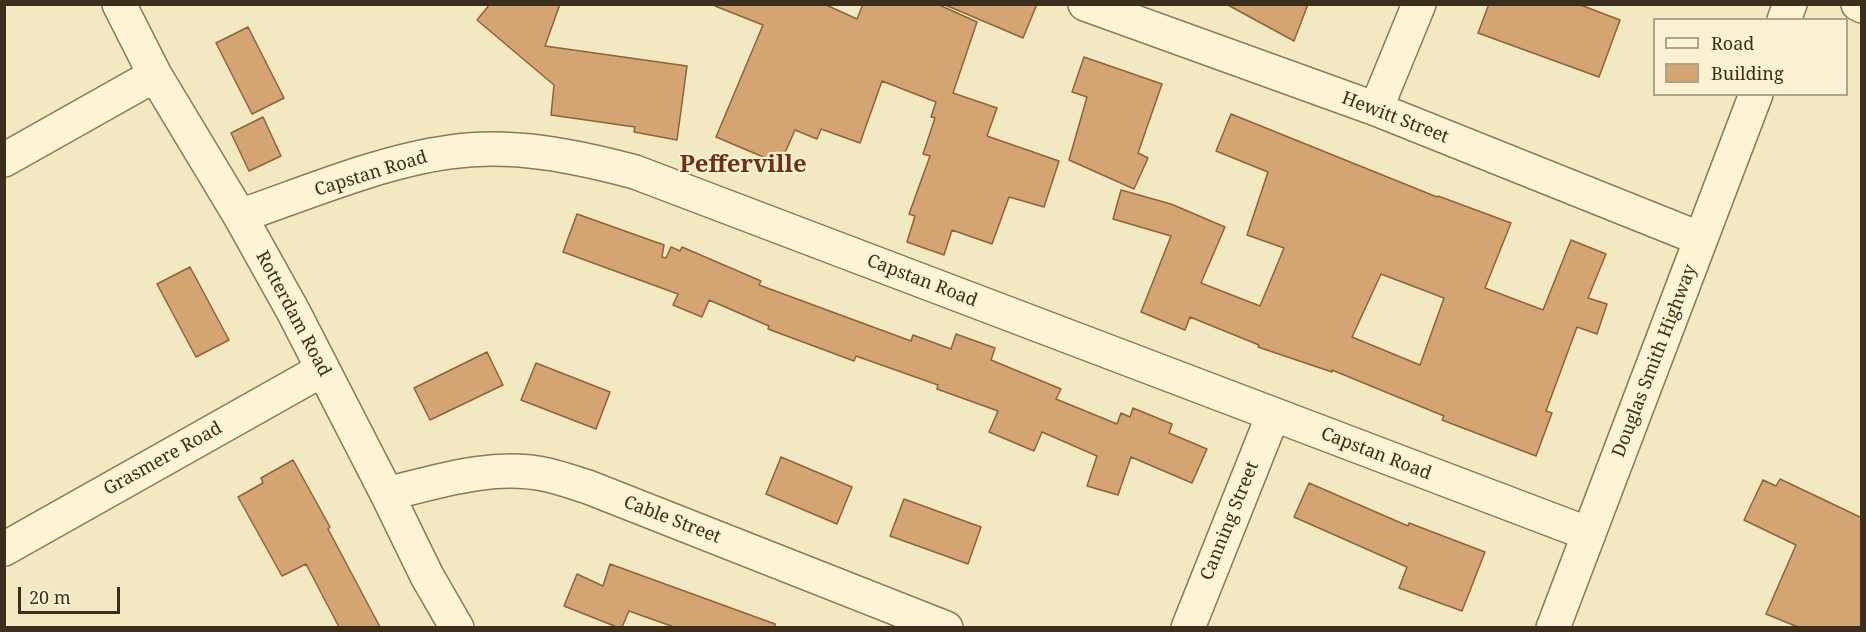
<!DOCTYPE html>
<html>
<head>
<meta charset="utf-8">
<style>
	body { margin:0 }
	#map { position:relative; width:1866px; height:632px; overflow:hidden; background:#f2e8c1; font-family:"Noto Serif",serif }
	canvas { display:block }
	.frame { position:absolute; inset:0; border:6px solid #3c2e1c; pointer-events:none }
	.legend { position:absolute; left:1653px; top:18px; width:195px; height:78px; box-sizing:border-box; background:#f9f1d1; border:2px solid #ada389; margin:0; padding:8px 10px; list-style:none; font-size:18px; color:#3c2e1c }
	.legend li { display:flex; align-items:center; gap:12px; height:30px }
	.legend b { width:30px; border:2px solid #ada389 }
	.scale { position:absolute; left:18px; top:587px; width:102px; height:27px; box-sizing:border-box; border:3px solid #3c2e1c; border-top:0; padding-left:8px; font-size:18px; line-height:21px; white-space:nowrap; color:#3c2e1c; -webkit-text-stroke:4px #f9f1d1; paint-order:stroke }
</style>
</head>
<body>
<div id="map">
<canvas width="1866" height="632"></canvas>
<div class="frame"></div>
<ul class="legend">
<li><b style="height:8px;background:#fcf4d5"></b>Road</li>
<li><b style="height:16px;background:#d4a473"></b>Building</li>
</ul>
<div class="scale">20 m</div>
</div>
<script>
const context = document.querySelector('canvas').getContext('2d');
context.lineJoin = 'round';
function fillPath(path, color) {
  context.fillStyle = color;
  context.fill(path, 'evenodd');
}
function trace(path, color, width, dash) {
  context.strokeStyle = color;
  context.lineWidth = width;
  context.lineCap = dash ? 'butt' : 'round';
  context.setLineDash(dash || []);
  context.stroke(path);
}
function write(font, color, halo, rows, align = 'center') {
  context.font = font + ' "Noto Serif",serif';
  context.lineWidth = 4.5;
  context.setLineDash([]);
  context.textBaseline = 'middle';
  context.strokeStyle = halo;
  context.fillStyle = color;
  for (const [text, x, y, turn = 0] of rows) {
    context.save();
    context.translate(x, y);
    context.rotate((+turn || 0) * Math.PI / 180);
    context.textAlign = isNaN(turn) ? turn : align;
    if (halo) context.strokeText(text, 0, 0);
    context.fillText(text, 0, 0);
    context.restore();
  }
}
const building = new Path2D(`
	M 490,4 L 560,4 L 545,46 L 687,66 L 677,140 L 634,132 L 635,127 L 551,115 L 554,85 L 477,20 Z
	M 715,4 L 824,4 L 857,19 L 863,4 L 937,4 L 977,22 L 953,93 L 997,108 L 987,136 L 1059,161 L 1044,207 L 1009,197 L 992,244 L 952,230 L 944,255 L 907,242 L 915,216 L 909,214 L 930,156 L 923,154 L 935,118 L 931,117 L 936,102 L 882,81 L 860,143 L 821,129 L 817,139 L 795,130 L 780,164 L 716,137 L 763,25 L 715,6 Z
	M 943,4 L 1037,4 L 1023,38 Z
	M 1226,4 L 1308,4 L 1294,41 Z
	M 1489,4 L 1578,4 L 1620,20 L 1599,77 L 1478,33 Z
	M 248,27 L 284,98 L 252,114 L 216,43 Z
	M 1084,57 L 1162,84 L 1138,153 L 1148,158 L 1134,189 L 1069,160 L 1087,97 L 1072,92 Z
	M 1231,114 L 1437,197 L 1438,196 L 1511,223 L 1485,288 L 1543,310 L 1571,240 L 1606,254 L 1588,298 L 1607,304 L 1597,334 L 1577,327 L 1546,411 L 1552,413 L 1536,456 L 1442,420 L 1444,416 L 1332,370 L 1332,372 L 1258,347 L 1259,345 L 1190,317 L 1185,330 L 1141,312 L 1171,236 L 1113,219 L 1121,190 L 1171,204 L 1225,227 L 1201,283 L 1260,306 L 1284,248 L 1247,235 L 1268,172 L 1216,151 ZM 1381,274 L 1444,298 L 1420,365 L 1352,337 Z
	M 263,117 L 281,156 L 249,171 L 231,133 Z
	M 577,214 L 664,245 L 662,257 L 666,258 L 671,247 L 680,251 L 682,247 L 761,281 L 759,285 L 911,341 L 913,335 L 951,349 L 956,334 L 995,348 L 991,360 L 1061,389 L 1056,399 L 1117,424 L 1121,413 L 1130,417 L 1133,408 L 1172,424 L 1169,433 L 1207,449 L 1192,483 L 1131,457 L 1118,495 L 1087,486 L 1097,456 L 1042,432 L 1034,451 L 989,432 L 998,411 L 937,389 L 938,385 L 856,356 L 854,361 L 768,329 L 769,326 L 709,300 L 702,317 L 673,305 L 678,294 L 563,252 Z
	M 190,267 L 229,340 L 196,357 L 157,284 Z
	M 487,352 L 503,385 L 430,420 L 414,388 Z
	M 536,363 L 610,392 L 596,429 L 521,400 Z
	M 781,457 L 852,487 L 837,524 L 766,494 Z
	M 293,460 L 330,527 L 328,529 L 380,627 L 339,627 L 306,564 L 282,576 L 238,497 L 263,483 L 261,478 Z
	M 1780,479 L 1862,518 L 1862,627 L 1798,627 L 1766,614 L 1796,545 L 1744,520 L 1763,480 L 1776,486 Z
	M 1309,483 L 1408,526 L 1409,523 L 1485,552 L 1462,611 L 1399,588 L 1407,567 L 1294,517 Z
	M 904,499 L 981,527 L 968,564 L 890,536 Z
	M 610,564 L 775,624 L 775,627 L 674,627 L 629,611 L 622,627 L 617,627 L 564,606 L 577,574 L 603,586 Z`);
fillPath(building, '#d4a473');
trace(building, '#8f633a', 1.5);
const minor = new Path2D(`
	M 119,4 L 155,75 L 240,216 L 293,311 L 387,494 L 427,576 L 457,628
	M 1085,4 L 1376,109 L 1701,239
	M 1858,4 L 1862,6
	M 1784,20 L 1790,4
	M 1376,109 L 1419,4
	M 4,160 L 155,75
	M 240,216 C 306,193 382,161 450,152 C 512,143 575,156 635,172 L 1589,534
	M 387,494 C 439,481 494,463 548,475 C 561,478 575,483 588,487 L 946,628
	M 4,549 L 322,370
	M 1188,628 L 1273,415
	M 1553,628 L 1756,94`);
trace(minor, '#8d7956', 36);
trace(minor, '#fcf4d5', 33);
write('18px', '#3c2e1c', '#f9f1d1', [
	["Hewitt Street",1395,118,21],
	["Capstan Road",371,174,-17],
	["Capstan Road",922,281,21],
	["Rotterdam Road",293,314,62],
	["Douglas Smith Highway",1655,361,-69],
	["Capstan Road",1376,454,21],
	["Grasmere Road",163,459,-29],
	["Cable Street",672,520,21],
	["Canning Street",1230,521,-68]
]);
write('bold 24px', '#6c3117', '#f9f1d1', [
	["Pefferville",743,165]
]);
</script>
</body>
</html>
